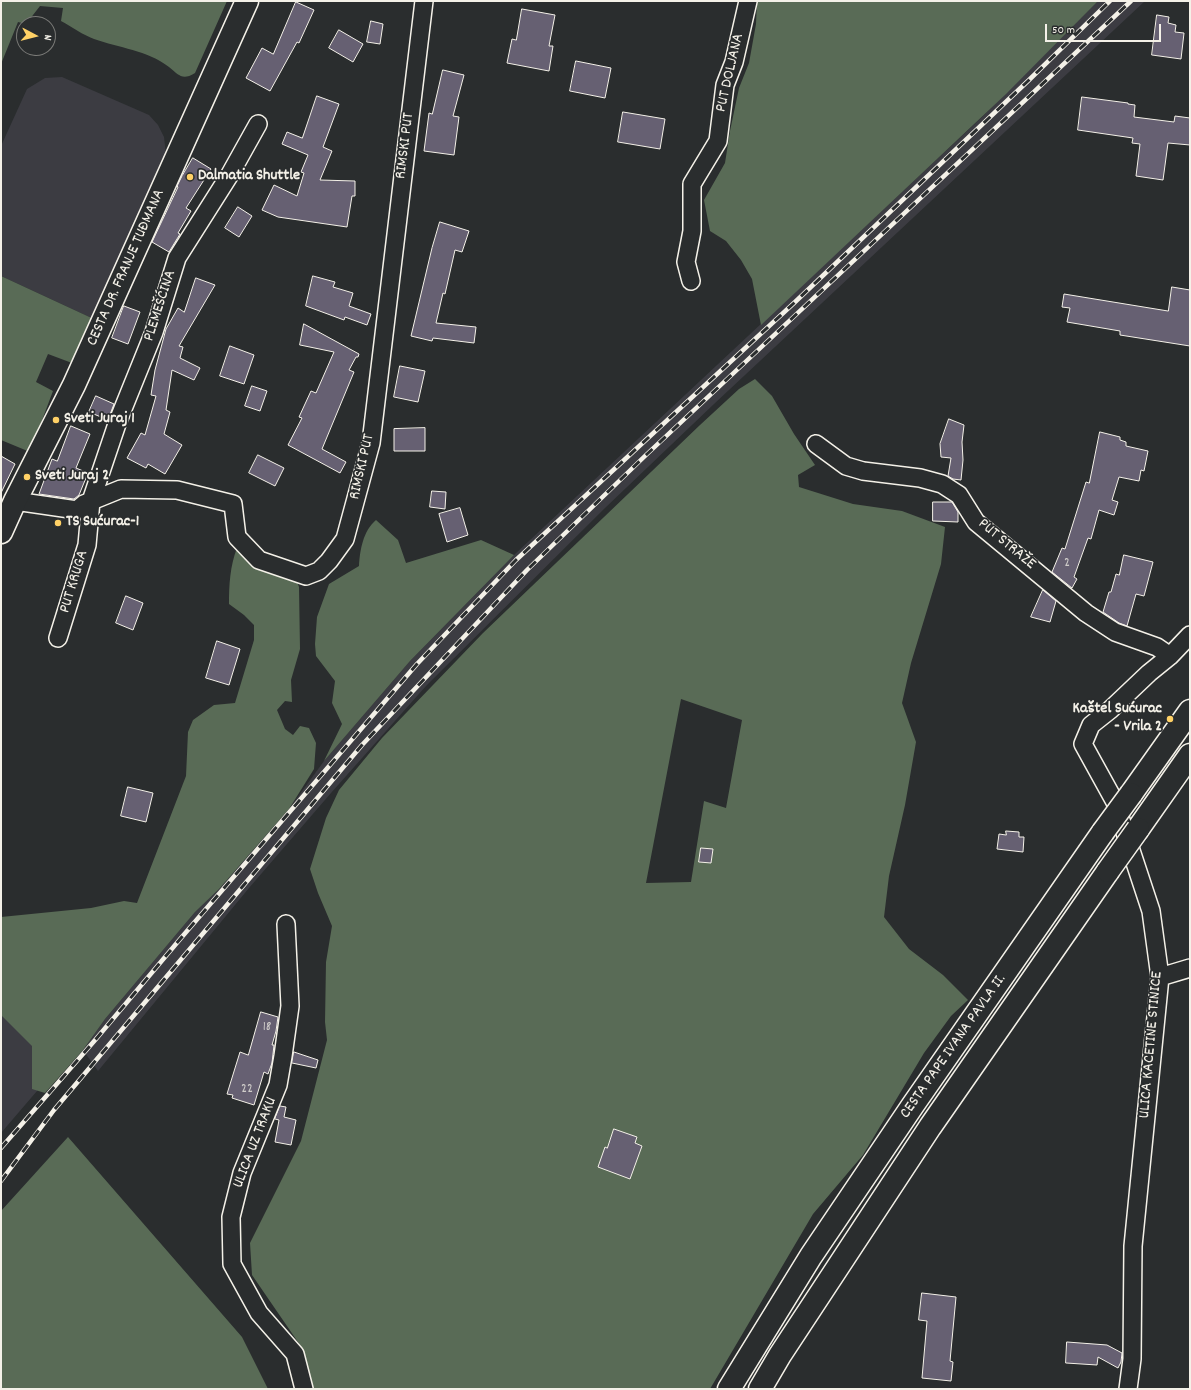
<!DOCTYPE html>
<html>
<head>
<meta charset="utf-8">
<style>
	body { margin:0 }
	#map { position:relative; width:1191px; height:1390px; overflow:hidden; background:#2a2d2e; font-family:Dekko,sans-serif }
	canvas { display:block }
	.frame { position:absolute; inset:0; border:2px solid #f4f1e8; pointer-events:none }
	.north { position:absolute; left:16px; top:16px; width:40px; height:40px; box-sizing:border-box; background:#2a2d2e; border:1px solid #7b7b78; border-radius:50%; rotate:97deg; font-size:11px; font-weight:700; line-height:16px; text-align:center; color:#f4f1e8 }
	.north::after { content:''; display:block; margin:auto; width:14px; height:18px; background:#ffd166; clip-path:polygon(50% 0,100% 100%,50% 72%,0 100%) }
	.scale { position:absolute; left:1045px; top:24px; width:116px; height:18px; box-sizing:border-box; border:2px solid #f4f1e8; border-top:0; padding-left:5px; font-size:12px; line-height:14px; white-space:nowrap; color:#f4f1e8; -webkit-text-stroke:3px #2a2d2e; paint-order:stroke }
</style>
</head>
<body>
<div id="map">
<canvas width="1191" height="1390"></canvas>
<div class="frame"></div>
<div class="north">N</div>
<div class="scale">50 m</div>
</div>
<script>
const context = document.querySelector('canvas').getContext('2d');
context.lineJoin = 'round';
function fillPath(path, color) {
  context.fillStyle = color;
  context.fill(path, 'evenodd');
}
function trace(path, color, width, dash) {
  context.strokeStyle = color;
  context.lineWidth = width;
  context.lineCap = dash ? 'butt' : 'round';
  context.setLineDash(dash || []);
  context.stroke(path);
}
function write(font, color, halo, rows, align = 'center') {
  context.font = font + ' Dekko,sans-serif';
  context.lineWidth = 3.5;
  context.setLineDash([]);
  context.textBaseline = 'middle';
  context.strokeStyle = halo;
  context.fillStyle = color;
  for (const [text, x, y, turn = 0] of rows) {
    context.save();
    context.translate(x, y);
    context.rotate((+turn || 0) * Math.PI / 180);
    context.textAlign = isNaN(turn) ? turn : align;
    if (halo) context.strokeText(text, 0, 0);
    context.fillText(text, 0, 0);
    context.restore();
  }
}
fillPath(new Path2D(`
	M 1098,1 L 1145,1 L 714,404 L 605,508 L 426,686 L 331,793 L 249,888 L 98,1071 L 83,1050 L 105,1019 L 195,912 L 219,889 L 289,809 L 324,761 L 410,661 L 514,555 L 981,118 Z
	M 62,77 L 149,115 L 158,125 L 164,137 L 166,155 L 96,320 L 1,276 L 1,146 L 27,89 L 45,78 Z
	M 1,1010 L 55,1070 L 1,1133 Z`), '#3c3c42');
fillPath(new Path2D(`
	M 1,1 L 227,1 L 195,73 C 182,81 179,75 169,67 C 147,50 119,48 94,39 C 83,35 72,27 61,21 L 63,8 L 40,6 L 26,24 L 18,22 L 1,64 Z
	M 757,1 L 1098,1 L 1006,94 L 761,325 L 752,279 L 741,260 L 726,241 L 710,231 L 704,200 L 725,163 L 730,131 L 739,88 L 749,63 L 756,24 Z
	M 1,276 L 96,320 L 72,363 L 48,354 L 36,382 L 53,391 L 30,452 L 1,440 Z
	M 755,379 L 772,396 L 794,434 L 815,465 L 798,475 L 799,487 L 853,504 L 902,511 L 945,527 L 941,564 L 911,663 L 902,703 L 916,742 L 905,805 L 889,876 L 884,917 L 909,949 L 943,975 L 968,1000 L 951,1016 L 924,1053 L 863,1155 L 813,1214 L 710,1389 L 312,1389 L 300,1345 L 252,1275 L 250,1243 L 301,1141 L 327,1040 L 325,1022 L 326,962 L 332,926 L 318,893 L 310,869 L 326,818 L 339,790 L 382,738 L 483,633 L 700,425 L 739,389 ZM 681,699 L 742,720 L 726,808 L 704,801 L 691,882 L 646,883 Z
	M 376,520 L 398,540 L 406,563 L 481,540 L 514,555 L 410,661 L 324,761 L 342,724 L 332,703 L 335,681 L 316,656 L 315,644 L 317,617 L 329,584 L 359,566 C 360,550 363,531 376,520 Z
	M 237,548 L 296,579 L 299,587 L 300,649 L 291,680 L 292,702 L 285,701 L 277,710 L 285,729 L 293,735 L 300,726 L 309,728 L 316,743 L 314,769 L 289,809 L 219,889 L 195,912 L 105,1019 L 83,1050 L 45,1093 L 32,1089 L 32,1046 L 1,1015 L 1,917 L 91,908 L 124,901 L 137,903 L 186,776 L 188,732 L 193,720 L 214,705 L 235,703 L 254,640 L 254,625 L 244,615 L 229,604 C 229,585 230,566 237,548 Z
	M 68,1137 L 242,1337 L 268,1389 L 1,1389 L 1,1211 Z`), '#596b56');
const building = new Path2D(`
	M 296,2 L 314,10 L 299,43 L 297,42 L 270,91 L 246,78 L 262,48 L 273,54 Z
	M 522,9 L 555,15 L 549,46 L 553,46 L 549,71 L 507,63 L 512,39 L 516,40 Z
	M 1157,15 L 1169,17 L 1168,23 L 1176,25 L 1175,32 L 1184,33 L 1181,59 L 1152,55 Z
	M 371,21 L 383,24 L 380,44 L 367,42 Z
	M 339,30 L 363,44 L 353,62 L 329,48 Z
	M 576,61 L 611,68 L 605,98 L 570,91 Z
	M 443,70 L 464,75 L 453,116 L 459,117 L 454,155 L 424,151 L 429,113 L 432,114 Z
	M 317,96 L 339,104 L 323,147 L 332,151 L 320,180 L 355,181 L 355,196 L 352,196 L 347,227 L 278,217 L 262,210 L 274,185 L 297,196 L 304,173 L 301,172 L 308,155 L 282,144 L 287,132 L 302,138 Z
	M 1082,97 L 1128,103 L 1128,104 L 1135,105 L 1134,117 L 1174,122 L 1175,116 L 1190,118 L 1190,145 L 1168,143 L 1163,180 L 1136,176 L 1140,144 L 1132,143 L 1133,138 L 1078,130 Z
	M 623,112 L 665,119 L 660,149 L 618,142 Z
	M 193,158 L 211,169 L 186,208 L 191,211 L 178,233 L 180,234 L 169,252 L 152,242 L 178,187 L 177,186 L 182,176 Z
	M 238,207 L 252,216 L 239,237 L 225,228 Z
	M 440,222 L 469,231 L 462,252 L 455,250 L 445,294 L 443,293 L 436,323 L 476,327 L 474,343 L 433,338 L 432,341 L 411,336 L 432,248 Z
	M 313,276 L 335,282 L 333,287 L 353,293 L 349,306 L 371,314 L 367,325 L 345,317 L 344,320 L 306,306 Z
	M 196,278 L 215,285 L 179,346 L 183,347 L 180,358 L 200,368 L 194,380 L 172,370 L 166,410 L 170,412 L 164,434 L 182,445 L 165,474 L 148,464 L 146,468 L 127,458 L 141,433 L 145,435 L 156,396 L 151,395 L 155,370 L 166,329 L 178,308 L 184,312 Z
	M 1172,287 L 1190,290 L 1190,346 L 1120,335 L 1120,331 L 1067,322 L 1070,308 L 1062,307 L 1064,294 L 1168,311 Z
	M 124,306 L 140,312 L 128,344 L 112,338 Z
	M 304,324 L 359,354 L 358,357 L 356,357 L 349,370 L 354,372 L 322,449 L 346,462 L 340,473 L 288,445 L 302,418 L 299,417 L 311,391 L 316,393 L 334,352 L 300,345 Z
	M 230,346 L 254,355 L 244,384 L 220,376 Z
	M 400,366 L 425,371 L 418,402 L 394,397 Z
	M 252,386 L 267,391 L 260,411 L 245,406 Z
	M 96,396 L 114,404 L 108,420 L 89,412 Z
	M 949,419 L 964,425 L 962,442 L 963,460 L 961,480 L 953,479 L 948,476 L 951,458 L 941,457 L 940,444 Z
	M 71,426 L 90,434 L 76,468 L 88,473 L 79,495 L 74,499 L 39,494 L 52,459 L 57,461 Z
	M 425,428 L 425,451 L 394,451 L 394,429 Z
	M 1100,432 L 1120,437 L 1120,440 L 1126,442 L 1126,446 L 1148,451 L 1144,471 L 1141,470 L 1139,481 L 1119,477 L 1112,500 L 1118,502 L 1114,515 L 1099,510 L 1091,539 L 1088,538 L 1074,577 L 1077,579 L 1072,588 L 1052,572 L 1062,548 L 1065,549 L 1086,482 L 1089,483 Z
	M 258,455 L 284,468 L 275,486 L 249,473 Z
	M 1,456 L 15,464 L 1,493 Z
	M 432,491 L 446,492 L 445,509 L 430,507 Z
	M 933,502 L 952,502 L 958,512 L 958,522 L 933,521 Z
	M 460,508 L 468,535 L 447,542 L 439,514 Z
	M 1124,555 L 1153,562 L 1144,596 L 1136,594 L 1127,626 L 1119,623 L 1103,612 L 1109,592 L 1111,592 L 1116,574 L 1119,575 Z
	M 1043,590 L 1056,601 L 1050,622 L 1031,617 Z
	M 126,596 L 143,603 L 133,630 L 116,623 Z
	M 217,641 L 240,649 L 229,685 L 206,678 Z
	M 128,787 L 153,793 L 146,822 L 121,816 Z
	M 1006,831 L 1019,832 L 1019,837 L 1024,837 L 1023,852 L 997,849 L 999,834 L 1006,835 Z
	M 701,848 L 713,849 L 711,863 L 699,862 Z
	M 261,1012 L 278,1017 L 276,1031 L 272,1045 L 274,1045 L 272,1063 L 268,1074 L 264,1072 L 254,1105 L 232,1098 L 233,1095 L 227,1094 L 240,1052 L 248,1055 Z
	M 294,1052 L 318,1060 L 316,1068 L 292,1063 Z
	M 280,1106 L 286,1107 L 284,1117 L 296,1120 L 291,1145 L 275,1142 L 279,1120 L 275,1119 Z
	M 614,1129 L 637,1137 L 635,1143 L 642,1146 L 630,1179 L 598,1167 L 605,1147 L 607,1148 Z
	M 922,1293 L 956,1297 L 950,1361 L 953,1362 L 951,1381 L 922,1378 L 927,1321 L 919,1320 Z
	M 1067,1342 L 1107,1345 L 1122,1353 L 1121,1362 L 1118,1368 L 1098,1357 L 1097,1365 L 1066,1363 Z`);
fillPath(building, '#666072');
trace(building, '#f4f1e8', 1);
const minor = new Path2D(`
	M 691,281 L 686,262 L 692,231 L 692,184 L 718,141 L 725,85 L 734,62 L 748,1
	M 816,444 L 846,466 L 863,471 L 920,478 L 942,484 L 959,495 L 976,522 L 1086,613 L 1115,632 L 1157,647 L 1170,656
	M 15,501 L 77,510 L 84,504 L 121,489 L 177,490 L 233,504 L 237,537 L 259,560 L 306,576 L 319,571 L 329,561 L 345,539 L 371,443 L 424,1
	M 58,638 L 87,545 L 91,501 L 118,421 L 154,332 L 177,258 L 229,176 L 258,124
	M 286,924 L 290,1006 L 283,1056 L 278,1085 L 242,1173 L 231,1217 L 232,1264 L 259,1313 L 295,1354 L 304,1389
	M 1160,977 L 1190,968
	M 1128,1389 L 1132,1359 L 1133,1246 L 1160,977 L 1151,911 L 1115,802 L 1083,744 L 1091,725 L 1110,710 L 1149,673 L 1170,656 L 1190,635`);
const secondary = new Path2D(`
	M 1,532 L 15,501 L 74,385 L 247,1`);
const primary = new Path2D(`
	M 1131,794 L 1190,711
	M 1138,829 L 1190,755
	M 729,1389 L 811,1256 L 913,1105 L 1103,832
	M 760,1389 L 780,1355 L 930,1127 L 1108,871`);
trace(minor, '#f4f1e8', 20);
trace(secondary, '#f4f1e8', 25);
trace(primary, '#f4f1e8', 25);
trace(minor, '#2a2d2e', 17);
trace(secondary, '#2a2d2e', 22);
trace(primary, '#2a2d2e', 22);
const rail = new Path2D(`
	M 1,1148 L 96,1039 L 181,938 L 417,664 L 516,560 L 794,303 L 1029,80 L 1110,1
	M 1,1181 L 54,1110 L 362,745 L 527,570 L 646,455 L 1131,1`);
trace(rail, '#f4f1e8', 4.5);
trace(rail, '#2a2d2e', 3, [9]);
const primaryBridge = new Path2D(`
	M 1103,832 L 1131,794
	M 1108,871 L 1138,829`);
trace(primaryBridge, '#f4f1e8', 25, []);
trace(primaryBridge, '#2a2d2e', 22);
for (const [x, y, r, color] of [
	[190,177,4,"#ffd166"],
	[56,420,4,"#ffd166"],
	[27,477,4,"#ffd166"],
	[58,523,4,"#ffd166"],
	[1170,719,4,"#ffd166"]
]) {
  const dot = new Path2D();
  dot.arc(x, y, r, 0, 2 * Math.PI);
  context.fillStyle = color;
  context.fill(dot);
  trace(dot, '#2a2d2e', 1.5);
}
write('14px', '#d0cdca', null, [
	["2",1067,564],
	["18",267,1028],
	["22",247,1090]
]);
write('16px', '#f4f1e8', '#2a2d2e', [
	["PUT DOLJANA",731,73,-77],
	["RIMSKI PUT",406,146,-83],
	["CESTA DR. FRANJE TUĐMANA",127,268,-66],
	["PLEMEŠĆINA",161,306,-72],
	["RIMSKI PUT",363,467,-77],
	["PUT STRAŽE",1006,545,40],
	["PUT KRUGA",75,582,-73],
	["ULICA KACETINE STINICE",1152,1045,-85],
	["CESTA PAPE IVANA PAVLA II.",954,1047,-55],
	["ULICA UZ TRAKU",256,1143,-69]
]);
write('bold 16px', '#f4f1e8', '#2a2d2e', [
	["Dalmatia Shuttle",198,177],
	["Sveti Juraj 1",64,420],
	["Sveti Juraj 2",35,477],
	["TS Sućurac-1",66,523],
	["Kaštel Sućurac",1162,710,"right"],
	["- Vrila 2",1162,728,"right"]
], 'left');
</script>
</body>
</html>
